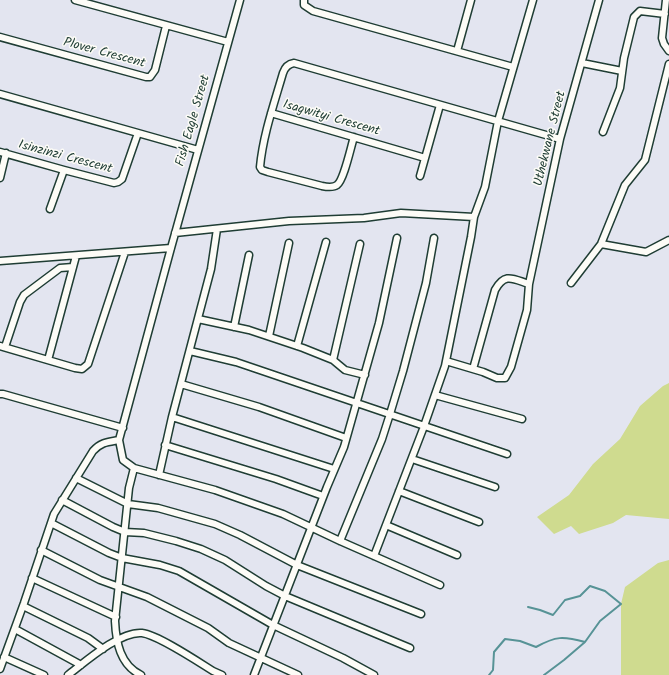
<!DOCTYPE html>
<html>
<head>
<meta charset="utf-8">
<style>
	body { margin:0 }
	canvas { display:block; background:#e3e5f0 }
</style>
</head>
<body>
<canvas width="669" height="675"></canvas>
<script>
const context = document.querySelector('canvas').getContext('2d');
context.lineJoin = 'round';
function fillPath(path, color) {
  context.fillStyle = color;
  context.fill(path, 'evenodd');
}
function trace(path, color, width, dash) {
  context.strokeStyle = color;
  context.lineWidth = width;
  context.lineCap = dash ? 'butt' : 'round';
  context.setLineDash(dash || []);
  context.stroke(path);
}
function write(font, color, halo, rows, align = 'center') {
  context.font = font + ' Kalam,sans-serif';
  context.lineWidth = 3;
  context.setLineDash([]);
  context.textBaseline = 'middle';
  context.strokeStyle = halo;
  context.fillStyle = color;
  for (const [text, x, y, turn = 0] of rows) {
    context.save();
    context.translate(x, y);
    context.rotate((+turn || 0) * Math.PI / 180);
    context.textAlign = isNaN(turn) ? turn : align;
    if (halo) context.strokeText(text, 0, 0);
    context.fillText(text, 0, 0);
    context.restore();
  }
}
fillPath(new Path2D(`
	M 669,383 L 669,519 L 626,515 L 613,523 L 579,534 L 571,526 L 554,534 L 537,517 L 569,495 L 593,464 L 620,439 L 640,406 L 663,386 Z
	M 669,560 L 669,675 L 621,675 L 621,604 L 625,587 L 658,563 Z`), '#cfdb8f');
trace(new Path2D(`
	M 528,607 L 540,610 L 553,615 L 565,600 L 580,596 L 590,586 L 605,591 L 621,604 L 600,621 L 585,642 L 564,660 L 544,675
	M 489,675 L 493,670 L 494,652 L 505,639 L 520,641 L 536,647 C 556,636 563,636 585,642`), '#579396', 2);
const street = new Path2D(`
	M 75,0 L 228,42
	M 240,0 L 171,248 L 119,440 L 123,460 L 134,468 L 215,490 L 283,514 L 340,541 L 440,585
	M 304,0 L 304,5 L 313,11 L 513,67
	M 666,0 L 662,38 L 664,44 L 669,51
	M 0,37 L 146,77 L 150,77 L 155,70 L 166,26
	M 457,51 L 471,0
	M 582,63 L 622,71
	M 0,94 L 198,150
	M 271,113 L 425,158
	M 603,132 L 620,88 L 624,58 L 634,17 L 640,11 L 665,14
	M 354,137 C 351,146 344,180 337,185 C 333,188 327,187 322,186 L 268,172 L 262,170 L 260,167 C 263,135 274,104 283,73 C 285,67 288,64 294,63 L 560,139
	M 0,152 L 64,170 L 114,183 L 118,182 L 122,179 L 138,133
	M 420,176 L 440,105
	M 0,178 L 6,153
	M 50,209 L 64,170
	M 175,233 L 289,221 L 364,218 L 401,213 L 474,217
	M 601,244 L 646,252 L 669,240
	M 0,261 L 171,248
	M 571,283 L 601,244 L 625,185 L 645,160 L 669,64
	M 198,319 L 249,330 L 303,348 L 333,360 L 345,370 L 365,375
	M 234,327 L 249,255
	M 269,336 L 289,243
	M 0,346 L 75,368 L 82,369 L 88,364 L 125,252
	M 297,346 L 326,242
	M 5,347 L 20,302 L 24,295 L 60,268 L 73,267
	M 190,351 L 236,362 L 507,454
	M 48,360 L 76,256
	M 333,360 L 360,244
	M 446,361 L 483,372 L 497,378 L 505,378 L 511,367 L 527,310 L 529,284 L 560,139 L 599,0
	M 473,369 L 495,290 C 505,272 513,279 529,284
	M 181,384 L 259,407 L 346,438
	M 0,394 L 3,394 L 123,428
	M 435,395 L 522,419
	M 172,417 L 334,469
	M 165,445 L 276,479 L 323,496
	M 412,459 L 495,487
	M 134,468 L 129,488 L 115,621 C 116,642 120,665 141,675
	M 159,475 L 172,417 L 211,269 L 217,229
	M 76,478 L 128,504 L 158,508 L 215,524 L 240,535 L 297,565 L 421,614
	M 399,491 L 479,522
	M 62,500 L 113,527 L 125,532 L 144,533 L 176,541 L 201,549 L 225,560 L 266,586 L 285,596 L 410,648
	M 51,523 L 109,553 L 122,558 L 160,565 L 179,571 L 273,625 L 343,658 L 374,675
	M 386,525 L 457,555
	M 340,541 L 382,439 L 390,414 L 403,371 L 426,283 L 434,238
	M 41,550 L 100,580 L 147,597 L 208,628 L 229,643 L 298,675
	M 374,556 L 423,429 L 445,366 L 471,237 L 474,217 L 485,187 L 498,121 L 533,0
	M 32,578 L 116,617
	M 23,606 L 88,638 L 103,649
	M 15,629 L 81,665
	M 4,657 L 44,675
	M 0,669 L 24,603 L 54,514 L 93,451 C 101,442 108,442 119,440
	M 68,675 C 85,662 120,631 142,633 C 158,635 197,661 213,671 L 222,675
	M 254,675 L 327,487 L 344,447 L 379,323 L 397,238`);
trace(street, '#1f3d34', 9);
trace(street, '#fdfcf7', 6);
write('13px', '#1f3d34', '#fdfcf7', [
	["Plover Crescent",104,54,15],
	["Isagwityi Crescent",331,119,16],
	["Fish Eagle Street",194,121,-74],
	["Uthekwane Street",551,139,-76],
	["Isinzinzi Crescent",65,158,15]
]);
</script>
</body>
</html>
